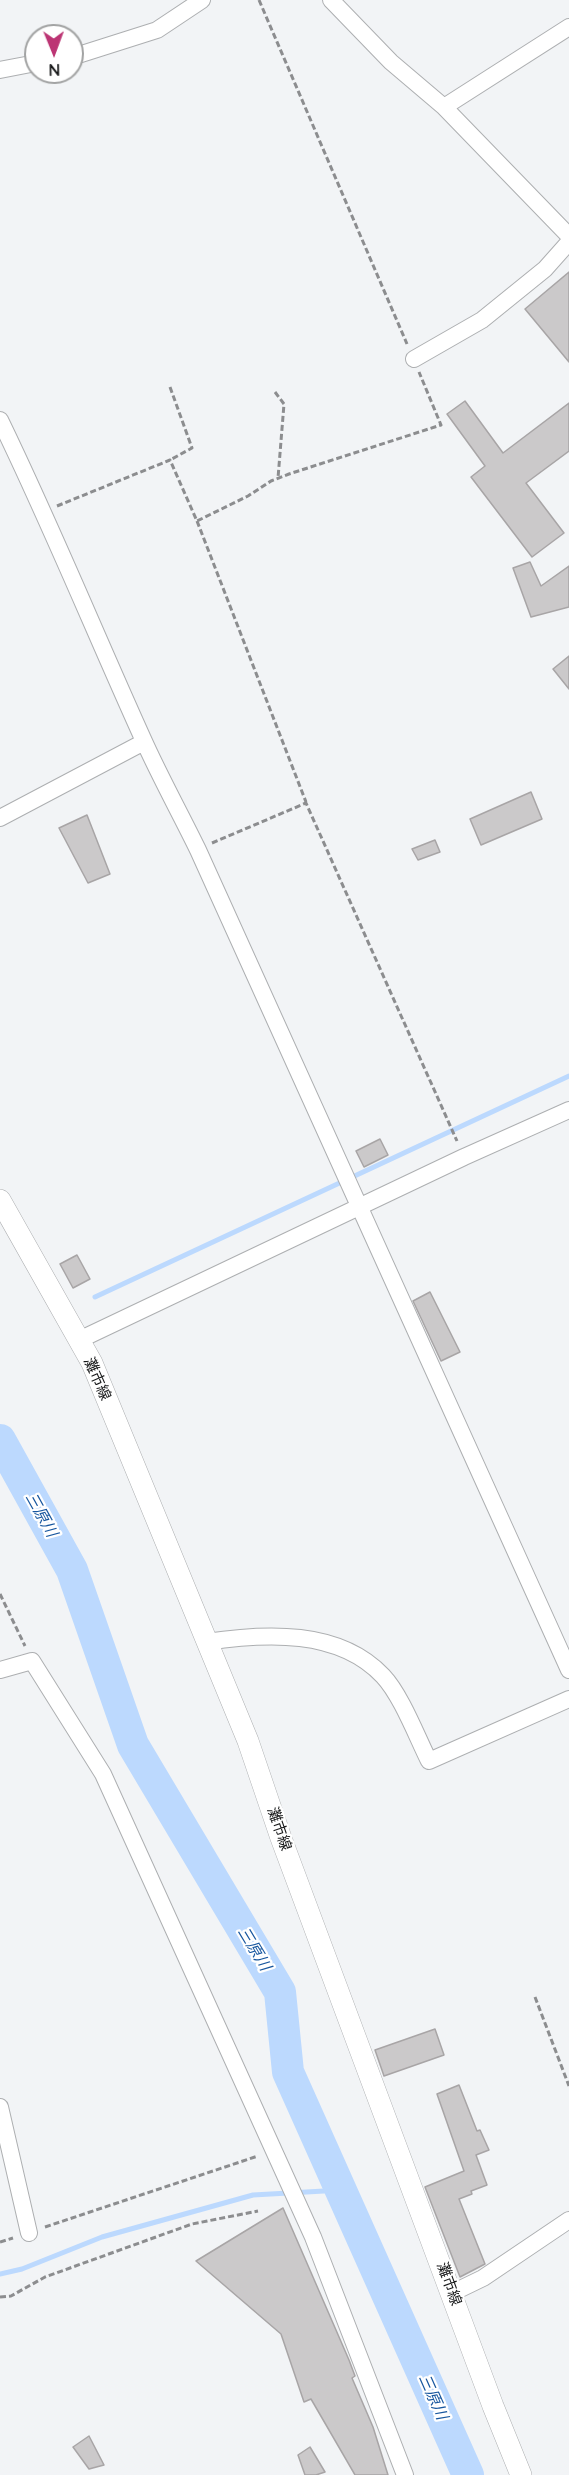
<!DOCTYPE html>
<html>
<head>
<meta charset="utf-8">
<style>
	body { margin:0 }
	#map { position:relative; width:569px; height:2475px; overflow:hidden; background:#f2f4f6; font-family:Quicksand,sans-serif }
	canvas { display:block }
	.north { position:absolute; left:24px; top:24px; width:60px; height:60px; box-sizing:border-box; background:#fff; border:2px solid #a2a3a3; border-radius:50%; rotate:179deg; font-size:16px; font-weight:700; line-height:24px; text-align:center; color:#171819 }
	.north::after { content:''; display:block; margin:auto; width:21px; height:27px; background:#bc3574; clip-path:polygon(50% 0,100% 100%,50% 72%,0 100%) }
</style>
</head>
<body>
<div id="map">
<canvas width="569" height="2475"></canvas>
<div class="north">N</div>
</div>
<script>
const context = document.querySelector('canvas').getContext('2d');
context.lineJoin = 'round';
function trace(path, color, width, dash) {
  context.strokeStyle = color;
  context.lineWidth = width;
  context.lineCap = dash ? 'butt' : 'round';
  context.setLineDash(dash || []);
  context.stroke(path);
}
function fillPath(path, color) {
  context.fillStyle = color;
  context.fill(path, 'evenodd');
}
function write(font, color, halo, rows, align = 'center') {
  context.font = font + ' Quicksand,"Noto Sans JP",sans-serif';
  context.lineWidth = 4.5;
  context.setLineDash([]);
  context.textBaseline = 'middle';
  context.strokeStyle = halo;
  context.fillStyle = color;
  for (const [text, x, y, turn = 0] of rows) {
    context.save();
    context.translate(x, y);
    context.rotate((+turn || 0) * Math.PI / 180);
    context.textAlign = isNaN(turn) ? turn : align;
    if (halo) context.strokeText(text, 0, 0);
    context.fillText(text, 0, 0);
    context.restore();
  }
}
trace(new Path2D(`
	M 95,1297 L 569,1076
	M 0,2274 L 22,2269 L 102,2237 L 253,2195 L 342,2190`), '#bcd9fe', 5);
trace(new Path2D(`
	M 0,1440 L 72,1570 L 133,1745 L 280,1992 L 288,2072 L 468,2475`), '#bcd9fe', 32);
const building = new Path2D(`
	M 569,272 L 569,362 L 525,309 Z
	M 465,401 L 503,453 L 569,403 L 569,451 L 526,483 L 564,533 L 532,557 L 471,477 L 485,466 L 447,414 Z
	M 530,562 L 541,586 L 569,566 L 569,607 L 531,617 L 513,568 Z
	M 569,656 L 569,689 L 553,669 Z
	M 531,792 L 542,819 L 481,845 L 470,819 Z
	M 87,815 L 110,874 L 88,883 L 59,828 Z
	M 435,840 L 440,852 L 418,860 L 412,849 Z
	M 380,1139 L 388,1155 L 364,1167 L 356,1151 Z
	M 77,1255 L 90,1279 L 73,1288 L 60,1264 Z
	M 430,1292 L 460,1352 L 441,1361 L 413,1301 Z
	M 435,2029 L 444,2055 L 384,2076 L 375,2050 Z
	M 459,2085 L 477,2131 L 480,2130 L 489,2150 L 476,2155 L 487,2185 L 471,2191 L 472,2194 L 459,2199 L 485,2264 L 460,2277 L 425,2187 L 464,2171 L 437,2094 Z
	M 283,2208 L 349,2360 L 355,2376 L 352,2378 L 373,2427 L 388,2475 L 355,2475 L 311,2399 L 304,2402 L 281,2334 L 196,2261 Z
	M 89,2436 L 104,2465 L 89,2469 L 73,2447 Z
	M 310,2447 L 325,2472 L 316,2475 L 305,2475 L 298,2455 Z`);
fillPath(building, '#cbc9ca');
trace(building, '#a8a5a6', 1.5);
const minor = new Path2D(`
	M 331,0 L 391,62 L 444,107 L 569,236
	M 72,57 L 157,30 L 202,0
	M 0,70 L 36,63
	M 444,107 L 569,27
	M 414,359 L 482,320 L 545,269 L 569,242
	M 0,420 C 51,525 95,633 143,739 C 160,777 180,813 198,850 L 569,1670
	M 0,818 L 144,742
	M 79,1340 L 464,1157 L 569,1110
	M 206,1642 C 265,1633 339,1629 383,1676 C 401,1695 417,1737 429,1761 L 569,1699
	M 0,1670 L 32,1661 L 103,1774 L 313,2237 L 405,2475
	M 0,2107 L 29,2233
	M 452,2293 L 483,2278 L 569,2220`);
const major = new Path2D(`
	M 0,1200 L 92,1363 L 248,1741 L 281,1838 L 493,2406 L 521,2475`);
trace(minor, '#adafb1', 18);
trace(major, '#adafb1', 22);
trace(new Path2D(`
	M 259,0 L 407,344
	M 170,387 L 192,448 L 170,460
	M 275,392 L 284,404 L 278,478
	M 57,506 L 170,460 L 197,521 L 248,496 L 271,481 L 289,474 L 441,425 L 419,372
	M 197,521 L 306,802
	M 212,843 L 306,803 L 457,1141
	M 0,1594 L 25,1646
	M 535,1997 L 569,2086
	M 45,2227 L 258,2156
	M 0,2242 L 13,2238
	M 0,2297 L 11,2296 L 45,2277 L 192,2224 L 258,2211`), '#8c8d8f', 3, [6, 3]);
trace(minor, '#fff', 16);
trace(major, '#fff', 21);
write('15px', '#171819', '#fff', [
	["灘市線",97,1379,66],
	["灘市線",279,1829,71],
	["灘市線",449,2284,70]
]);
write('italic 16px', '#18579f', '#fff', [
	["三原川",41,1515,61],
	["三原川",254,1949,59],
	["三原川",433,2397,66]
]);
</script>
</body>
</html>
